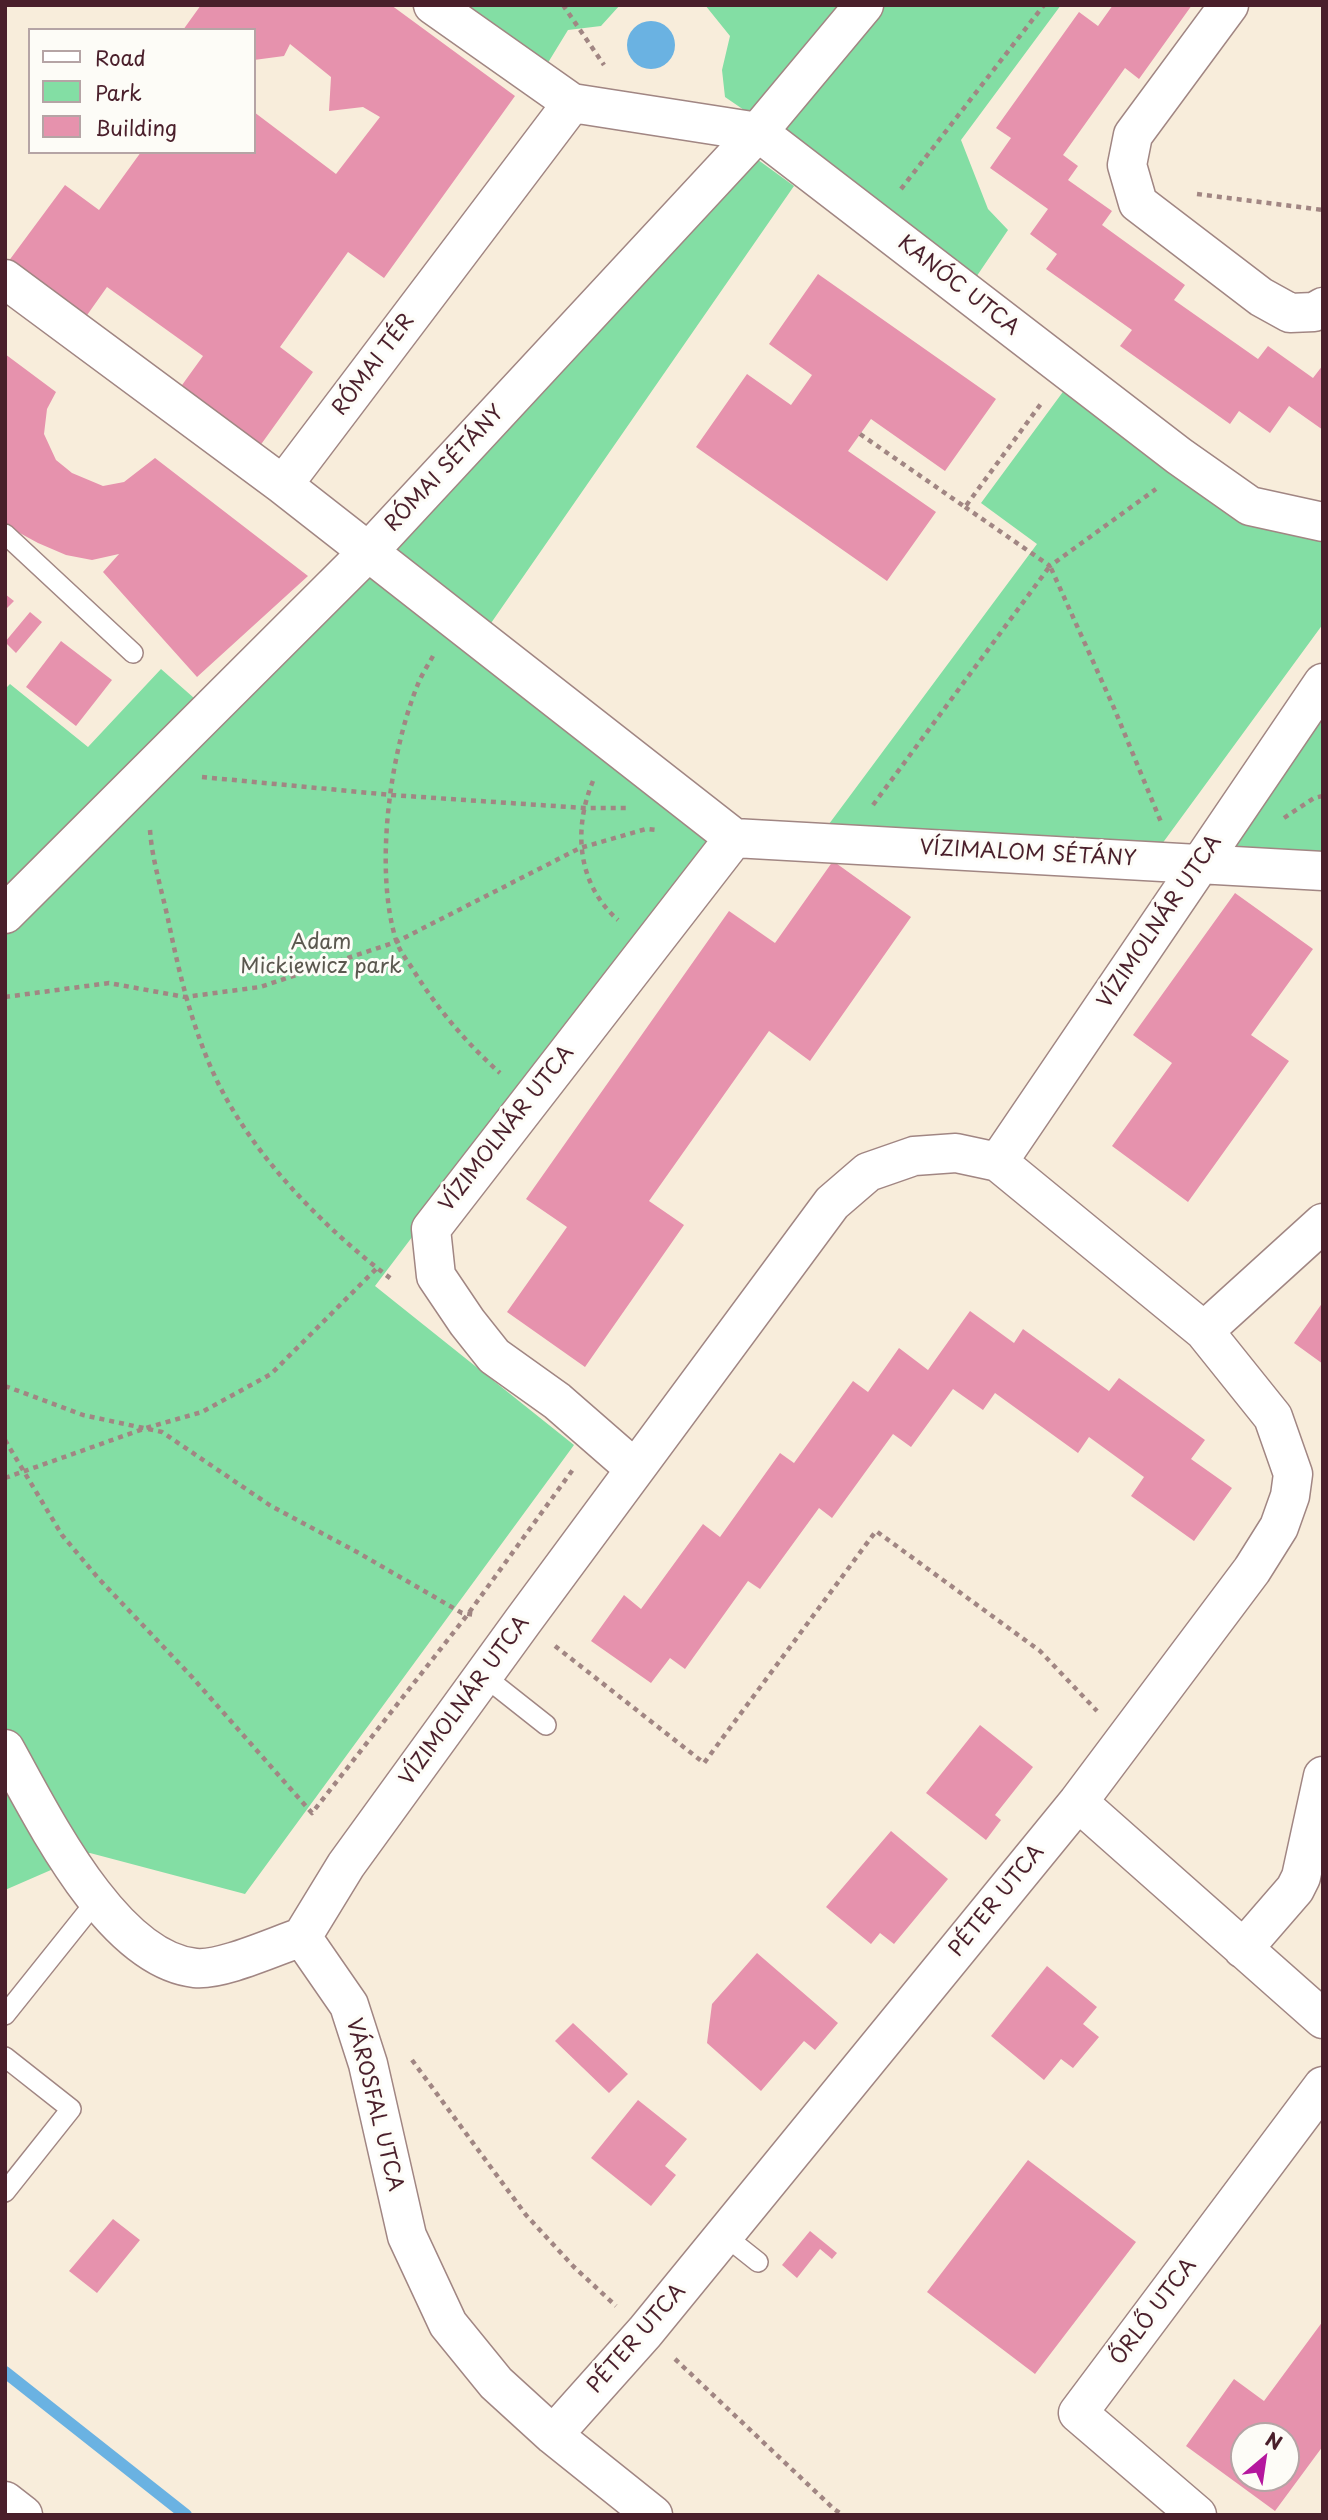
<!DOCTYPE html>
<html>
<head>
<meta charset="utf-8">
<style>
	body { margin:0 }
	#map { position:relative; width:1328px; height:2520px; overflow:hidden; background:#f8eddb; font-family:"Playpen Sans",sans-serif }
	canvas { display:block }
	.frame { position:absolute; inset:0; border:7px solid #4a1f2b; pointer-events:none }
	.legend { position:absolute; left:28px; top:28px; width:228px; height:126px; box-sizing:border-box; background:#fdfcf7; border:2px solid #b5a4a5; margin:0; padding:9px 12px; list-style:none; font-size:21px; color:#4a1f2b }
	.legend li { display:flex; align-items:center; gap:14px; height:35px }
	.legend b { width:35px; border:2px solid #b5a4a5 }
	.north { position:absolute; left:1230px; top:2422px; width:70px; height:70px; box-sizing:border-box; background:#fdfcf7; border:2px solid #b5a4a5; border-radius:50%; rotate:29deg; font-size:19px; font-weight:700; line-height:28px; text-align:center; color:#4a1f2b }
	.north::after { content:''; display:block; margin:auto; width:24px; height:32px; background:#b5179e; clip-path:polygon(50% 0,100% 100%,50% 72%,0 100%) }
</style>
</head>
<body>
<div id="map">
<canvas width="1328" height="2520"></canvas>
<div class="frame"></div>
<ul class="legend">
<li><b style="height:9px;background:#fff"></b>Road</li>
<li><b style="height:19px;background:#83dea4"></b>Park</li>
<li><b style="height:19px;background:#e692ad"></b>Building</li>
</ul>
<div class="north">N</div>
</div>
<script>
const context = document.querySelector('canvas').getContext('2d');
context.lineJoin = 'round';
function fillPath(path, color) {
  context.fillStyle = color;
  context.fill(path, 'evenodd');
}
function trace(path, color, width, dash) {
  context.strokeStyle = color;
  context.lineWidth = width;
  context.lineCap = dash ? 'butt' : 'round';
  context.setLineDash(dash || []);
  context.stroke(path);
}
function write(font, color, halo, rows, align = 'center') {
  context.font = font + ' "Playpen Sans",sans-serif';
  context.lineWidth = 6;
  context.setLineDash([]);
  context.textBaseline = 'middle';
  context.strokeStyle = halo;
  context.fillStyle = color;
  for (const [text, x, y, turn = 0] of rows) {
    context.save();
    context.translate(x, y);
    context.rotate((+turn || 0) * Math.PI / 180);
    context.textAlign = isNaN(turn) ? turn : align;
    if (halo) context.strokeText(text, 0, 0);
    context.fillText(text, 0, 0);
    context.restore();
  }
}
fillPath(new Path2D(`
	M 434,5 L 620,5 L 601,26 L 568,30 L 538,79 Z
	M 705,5 L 1061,5 L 961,140 L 988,209 L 1008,230 L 966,292 L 758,132 L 744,110 L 725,97 L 722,70 L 730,36 Z
	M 750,154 L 794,186 L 489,626 L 738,820 L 829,824 L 1037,544 L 981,503 L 1068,385 L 1323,538 L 1323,624 L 1159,848 L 712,841 L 375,1286 L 574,1445 L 245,1894 L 90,1853 L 5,1890 L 5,689 L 10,684 L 88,747 L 161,669 L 194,698 L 339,554 L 358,568 Z
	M 1323,683 L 1323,870 L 1199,863 Z`), '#83dea4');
fillPath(new Path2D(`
	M627 45a24 24 0 1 1 48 0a24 24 0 1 1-48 0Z`), '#6ab2e2');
trace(new Path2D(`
	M 5,2372 L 186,2515`), '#6ab2e2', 12);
fillPath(new Path2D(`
	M 201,5 L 391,5 L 515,96 L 384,278 L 348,252 L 280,347 L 313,372 L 257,450 L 177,392 L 203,356 L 107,287 L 85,318 L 8,262 L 65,185 L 99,210 L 141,152 L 254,152 L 254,112 L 336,174 L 380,117 L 363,107 L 329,111 L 331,77 L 290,44 L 284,56 L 254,60 L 254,30 L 183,30 Z
	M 1113,5 L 1192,5 L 1139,79 L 1125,68 L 1063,155 L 1078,166 L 1068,180 L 1112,211 L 1102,225 L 1185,285 L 1174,300 L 1258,359 L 1268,346 L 1313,378 L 1323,365 L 1323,430 L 1289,406 L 1270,433 L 1239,411 L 1230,424 L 1120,346 L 1132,330 L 1046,269 L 1057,254 L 1030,234 L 1048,209 L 990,168 L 1011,138 L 996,128 L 1079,12 L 1098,26 Z
	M 818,274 L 996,399 L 945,471 L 871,419 L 848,451 L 936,512 L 887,581 L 696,447 L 747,374 L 791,405 L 812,375 L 769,344 Z
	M 5,354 L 56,392 L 47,409 L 44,434 L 56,460 L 72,473 L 103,486 L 124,482 L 155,458 L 308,576 L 197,677 L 103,572 L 119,554 L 92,560 L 66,555 L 38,543 L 5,525 Z
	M 5,594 L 14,601 L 5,610 Z
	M 30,612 L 42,622 L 16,653 L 5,642 Z
	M 61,641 L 112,680 L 76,726 L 26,687 Z
	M 833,861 L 911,917 L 810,1061 L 769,1031 L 649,1201 L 684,1225 L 585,1367 L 507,1312 L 567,1227 L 526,1199 L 729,911 L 775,943 Z
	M 1235,893 L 1313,949 L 1251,1035 L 1289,1061 L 1188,1202 L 1112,1146 L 1172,1063 L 1133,1035 Z
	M 1323,1302 L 1323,1364 L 1294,1343 Z
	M 970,1311 L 1014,1343 L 1023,1329 L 1109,1391 L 1119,1378 L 1205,1440 L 1191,1459 L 1232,1488 L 1194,1541 L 1131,1496 L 1144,1477 L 1089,1437 L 1078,1453 L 995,1393 L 983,1410 L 953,1389 L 911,1447 L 893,1434 L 832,1518 L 819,1508 L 760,1589 L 748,1581 L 685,1669 L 670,1658 L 651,1683 L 591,1641 L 624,1595 L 641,1609 L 703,1524 L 720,1537 L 780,1453 L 794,1463 L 853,1381 L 868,1392 L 899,1348 L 928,1370 Z
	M 980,1725 L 1033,1767 L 995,1815 L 1001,1820 L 986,1840 L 926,1793 Z
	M 891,1831 L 948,1879 L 894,1944 L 880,1933 L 871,1944 L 826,1907 Z
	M 757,1953 L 838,2023 L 815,2050 L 804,2041 L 761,2091 L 707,2043 L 712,2004 Z
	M 1047,1966 L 1097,2007 L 1083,2024 L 1099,2037 L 1073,2068 L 1061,2059 L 1044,2080 L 991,2036 Z
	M 573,2023 L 628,2074 L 609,2093 L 555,2041 Z
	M 638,2100 L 687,2139 L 665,2166 L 676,2175 L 651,2206 L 591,2158 Z
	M 1028,2160 L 1136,2242 L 1035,2374 L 927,2292 Z
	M 113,2219 L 140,2240 L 97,2293 L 69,2271 Z
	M 810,2231 L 837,2253 L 832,2259 L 820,2249 L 797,2278 L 782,2265 Z
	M 1323,2321 L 1323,2446 L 1275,2511 L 1186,2446 L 1234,2379 L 1264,2401 ZM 1244,2436 L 1286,2436 L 1286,2478 L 1244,2478 Z`), '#e692ad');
const lane = new Path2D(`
	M 5,534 L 133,653
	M 484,1676 L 546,1725
	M 5,2015 L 97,1900
	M 5,2057 L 71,2109 L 5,2192
	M 724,2235 L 758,2262`);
const street = new Path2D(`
	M 1229,5 L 1133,135 L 1127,165 L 1138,203 L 1261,297 L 1290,313 L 1314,312 L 1323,307
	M 572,103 L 758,132 L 1179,456 L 1250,506 L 1323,522
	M 5,279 L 283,485 L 572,103 L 433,5
	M 283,485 L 734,838
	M 734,838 L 1323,871
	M 5,914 L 368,552 L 758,132 L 864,5
	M 998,1162 L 1323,683
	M 635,1469 L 557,1401 L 494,1356 L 467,1322 L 436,1276 L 431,1229 L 734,838
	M 5,1749 C 42,1815 111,1959 195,1968 C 221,1971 275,1946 302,1937
	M 1078,1802 L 1323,2019
	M 302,1937 L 346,1865 L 523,1621 L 832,1203 L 868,1172 L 914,1156 L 956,1153 L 998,1162 L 1204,1331 L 1323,1223
	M 302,1937 L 349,2005 L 368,2064 L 407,2236 L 448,2324 L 496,2383 L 553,2435 L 653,2515
	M 1243,1949 L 1295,1889 L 1301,1877 L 1323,1776
	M 553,2435 L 645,2332 L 1078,1802 L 1252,1570 L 1279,1527 L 1290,1496 L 1293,1474 L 1273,1417 L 1204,1331
	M 1197,2515 L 1078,2413 L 1323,2086`);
const secondary = new Path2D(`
	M 5,2501 L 23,2515`);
trace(lane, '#a18683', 22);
trace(street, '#a18683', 41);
trace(secondary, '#a18683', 41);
trace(new Path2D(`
	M 563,5 L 604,65
	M 901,189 L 1044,5
	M 1197,194 L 1323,210
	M 860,434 L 965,507 L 1043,401
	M 965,507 L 1050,566 L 1156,489
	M 433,656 C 428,665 422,674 418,684 C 390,752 374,869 396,940 C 399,950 406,959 412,968 C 436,1007 466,1043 500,1073
	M 202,777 L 391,795 L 584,808 L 626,808
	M 593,781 C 573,829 577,884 618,920
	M 873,805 L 1050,566 L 1114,708 L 1161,822
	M 1284,818 L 1314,798 L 1323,796
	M 150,830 C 152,861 163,894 169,924 C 179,972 190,1018 209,1063 C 244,1148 322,1227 394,1281
	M 5,997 L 109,983 L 185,997 L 260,987 L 396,942 L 580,848 L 646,829 L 656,830
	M 5,1386 L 83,1415 L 162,1432 L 271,1506 L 357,1552 L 462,1613 L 475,1615
	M 5,1440 L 62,1535 L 99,1579 L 192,1677 L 312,1813 L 468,1614 L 574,1468
	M 5,1478 L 146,1428 L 202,1412 L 271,1374 L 377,1268
	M 555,1646 L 704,1763 L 876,1531 L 1040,1651 L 1097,1711
	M 412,2060 L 526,2215 L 574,2267 L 616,2306
	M 675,2359 L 834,2509 L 843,2515`), '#a18683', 4.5, [5, 5]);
trace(lane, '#fff', 19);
trace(street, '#fff', 38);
trace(secondary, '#fff', 38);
write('21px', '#4a1f2b', '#fdfcf7', [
	["KANÓC UTCA",958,286,38],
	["RÓMAI TÉR",374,365,-53],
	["RÓMAI SÉTÁNY",445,469,-47],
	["VÍZIMALOM SÉTÁNY",1028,854,3],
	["VÍZIMOLNÁR UTCA",1160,922,-56],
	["VÍZIMOLNÁR UTCA",507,1129,-52],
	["VÍZIMOLNÁR UTCA",465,1701,-54],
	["PÉTER UTCA",997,1901,-51],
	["VÁROSFAL UTCA",374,2105,76],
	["ŐRLŐ UTCA",1154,2312,-53],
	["PÉTER UTCA",637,2339,-49]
]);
write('21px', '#5b584f', '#fdfcf7', [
	["Adam",321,943],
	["Mickiewicz park",321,967]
]);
</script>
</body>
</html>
